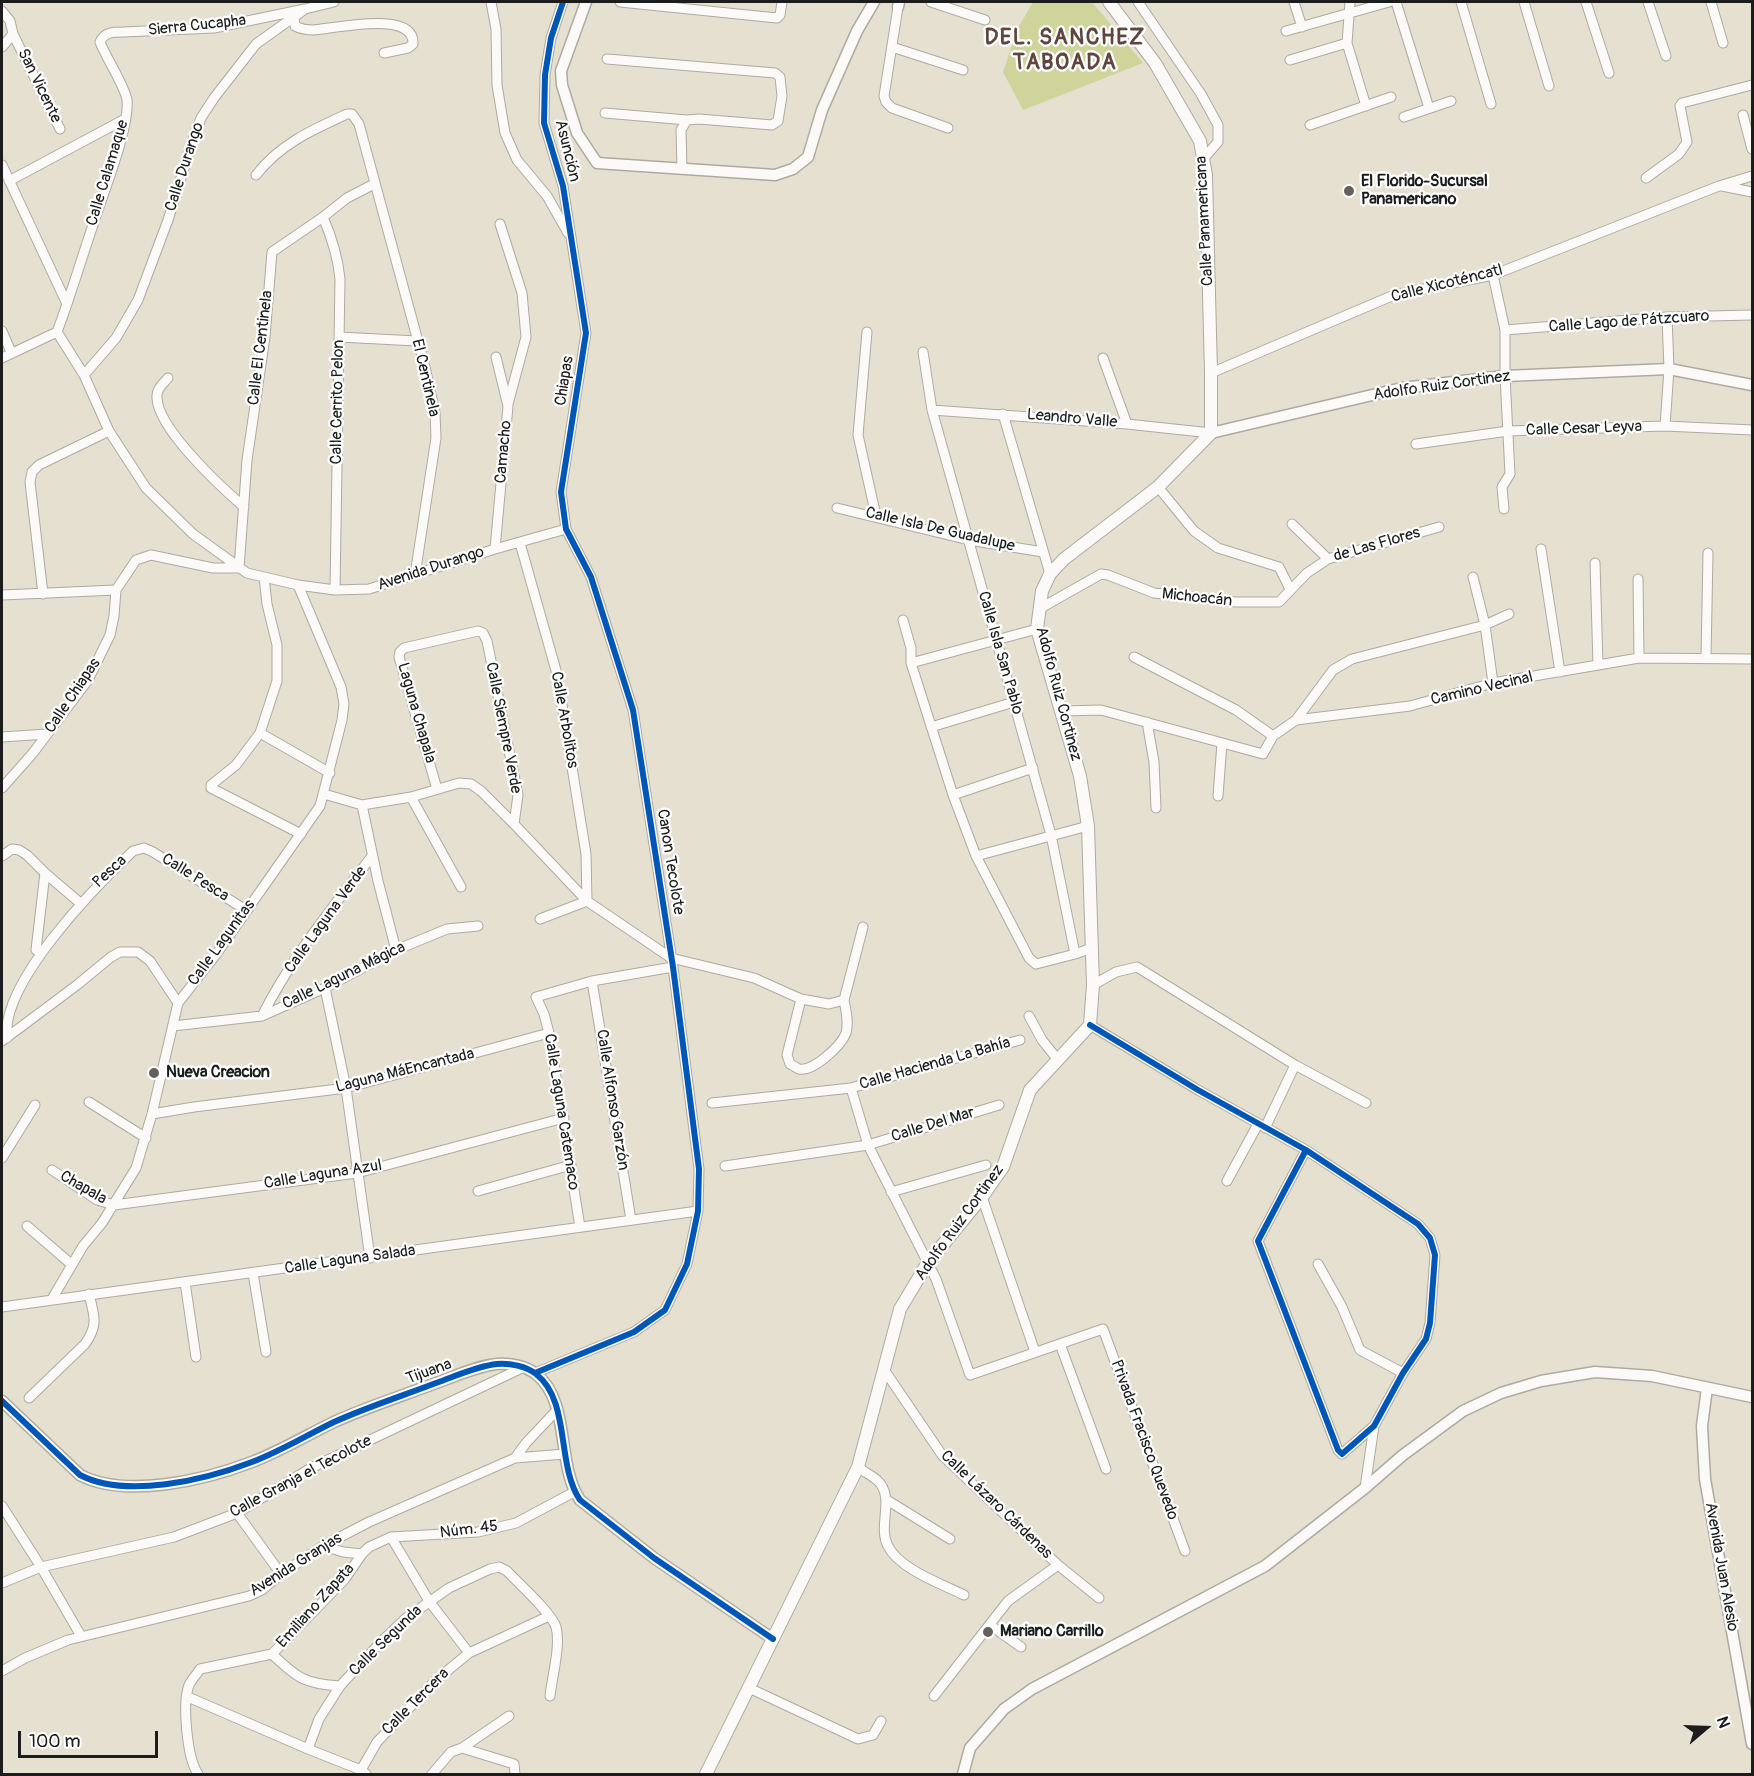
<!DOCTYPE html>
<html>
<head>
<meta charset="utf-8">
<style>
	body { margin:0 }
	#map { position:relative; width:1754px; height:1776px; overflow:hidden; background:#e6e0d0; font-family:Pangolin,sans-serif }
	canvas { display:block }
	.frame { position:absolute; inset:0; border:3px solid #1c1c1c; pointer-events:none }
	.north { position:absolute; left:1676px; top:1698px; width:60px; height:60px; -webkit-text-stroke:4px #fff; paint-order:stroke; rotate:71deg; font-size:16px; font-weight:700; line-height:24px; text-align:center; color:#1c1c1c }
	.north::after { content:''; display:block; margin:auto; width:21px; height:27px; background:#1c1c1c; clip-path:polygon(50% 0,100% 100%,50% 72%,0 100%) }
	.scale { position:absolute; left:18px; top:1731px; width:140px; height:27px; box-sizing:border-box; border:3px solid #1c1c1c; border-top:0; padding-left:8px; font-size:18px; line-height:21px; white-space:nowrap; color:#1c1c1c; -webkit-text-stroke:4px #fff; paint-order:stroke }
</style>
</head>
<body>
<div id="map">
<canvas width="1754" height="1776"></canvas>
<div class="frame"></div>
<div class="north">N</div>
<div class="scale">100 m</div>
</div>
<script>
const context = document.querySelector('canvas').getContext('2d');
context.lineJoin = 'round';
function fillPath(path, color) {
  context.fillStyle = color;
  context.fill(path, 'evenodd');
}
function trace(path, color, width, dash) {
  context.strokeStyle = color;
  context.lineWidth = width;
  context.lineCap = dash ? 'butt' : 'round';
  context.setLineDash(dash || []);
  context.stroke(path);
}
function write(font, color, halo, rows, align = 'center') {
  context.font = font + ' Pangolin,sans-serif';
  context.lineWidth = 4.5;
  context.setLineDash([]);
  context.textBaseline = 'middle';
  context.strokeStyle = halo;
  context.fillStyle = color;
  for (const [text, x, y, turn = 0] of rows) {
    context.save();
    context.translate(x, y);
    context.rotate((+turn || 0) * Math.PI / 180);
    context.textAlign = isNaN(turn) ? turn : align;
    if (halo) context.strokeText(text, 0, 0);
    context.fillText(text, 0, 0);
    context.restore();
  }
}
fillPath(new Path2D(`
	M 1033,2 L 1092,2 L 1143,63 L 1023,110 L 1003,72 L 1018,28 Z`), '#ced49a');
const minor = new Path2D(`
	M 491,2 L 496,29 L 497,85 L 505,133 L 517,160 L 547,196 L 568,233
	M 620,2 L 777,18 L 780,15 L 782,2
	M 931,2 L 985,20
	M 1138,2 L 1201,94 L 1218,125 L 1218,142 L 1203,159
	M 1294,2 L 1302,27
	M 1350,2 L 1347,43 L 1366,106
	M 1396,2 L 1429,108
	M 1461,2 L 1491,104
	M 1524,2 L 1549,86
	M 1586,2 L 1609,73
	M 1648,2 L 1666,56
	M 1711,2 L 1723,43
	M 898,7 L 884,96 L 886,102 L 892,108 L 948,128
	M 2,11 L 10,21 L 13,34 L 60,129
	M 294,17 L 295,26 C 301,29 306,30 313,30 C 334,29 415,9 413,44 L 408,48 L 384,53
	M 1286,31 L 1389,2
	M 2,47 L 13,34
	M 892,47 L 963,70
	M 607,59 L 775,73 L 780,77 L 782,96 L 778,121 L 772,125 L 699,119 L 687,120 L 681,130 L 682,169
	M 1290,60 L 1347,43
	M 605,113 L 687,120
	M 1743,115 L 1752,149
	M 1404,117 L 1451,101
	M 1310,125 L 1391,97
	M 2,165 L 67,304
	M 256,175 C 280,144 312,130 347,114 L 352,114 L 359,124 L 425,367 L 435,413 L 436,438 L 415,575
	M 1646,178 L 1679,154 L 1687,142 L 1680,106 L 1682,103 L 1752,85
	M 9,181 L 125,119
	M 1722,186 L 1752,192
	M 323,217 C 332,238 338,257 340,279 L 335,590
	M 500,224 L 522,293 L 526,337 L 508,404
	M 1493,275 L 1505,330 L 1505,376 L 1510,474 L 1502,487 L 1504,509
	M 1505,330 L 1667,317 L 1752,315
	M 2,331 L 11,352
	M 57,332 L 84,375 L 109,431 L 146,488 L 193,534 L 247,573 L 298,585 L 335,590 L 369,589 L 495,549 L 566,529
	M 57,332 C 70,298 80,263 92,228 C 101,198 130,129 127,100 C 125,86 106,58 100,42 C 104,32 114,32 123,32 L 214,28 L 305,9
	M 867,332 L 858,435 L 876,516
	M 339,337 L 417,341
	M 923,352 L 932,410 L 1051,835 L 1075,954
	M 2,358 L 57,332
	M 1103,358 L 1127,424
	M 1211,373 L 1394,295 L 1493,275 L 1719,186 L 1752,176
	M 84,375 L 116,338 L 138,300 L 168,220 L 194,136 L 201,118 L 214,98 L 256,44 L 305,9 L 334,2
	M 168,378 C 163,384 156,389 157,398 C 158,429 221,487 244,507
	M 932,410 L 1127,424 L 1211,433
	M 1003,414 L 1050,574
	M 1665,426 L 1669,369 L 1667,317
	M 1416,444 L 1508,431 L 1665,426 L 1752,430
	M 1158,487 L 1194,531 L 1218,548 L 1279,567 L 1290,589
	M 837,508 L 969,540 L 1043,552
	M 1292,524 L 1328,559
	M 520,543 L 557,674 L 586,854 L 587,901
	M 495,549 L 508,406 L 496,357
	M 1541,549 L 1560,672
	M 1595,563 L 1598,665
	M 264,577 L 267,604 L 277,645 L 277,681 L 260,733 L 236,765 L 211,785 L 211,788 L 301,834
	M 1473,577 L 1485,625 L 1493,683
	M 1638,579 L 1639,658
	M 43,594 L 30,482 L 32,472 L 39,465 L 109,431
	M 2,595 L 116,590 L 136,560 L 151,555 L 213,568 L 239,568 L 247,460 L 265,337 L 272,252 L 323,217 L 347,198 L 374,184
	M 1039,609 L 1101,574 L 1108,575 L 1154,593 L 1236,602 L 1279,602 L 1307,573 L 1328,559 L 1439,527
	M 903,620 L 911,648 L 911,663 L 953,795 L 976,856 L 1029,958 L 1036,964 L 1075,954 L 1092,948
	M 1134,657 L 1236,710 L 1273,736
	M 1706,658 L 1708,553
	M 911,663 L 1037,629
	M 1062,711 L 1101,710 L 1263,754 L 1273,736 L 1296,720 L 1410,706 L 1493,683 L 1639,658 L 1752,659
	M 1296,720 L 1333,670 L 1352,659 L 1485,625 L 1509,614
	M 1147,722 L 1154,762 L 1156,808
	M 931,727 L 1014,702
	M 260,733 L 330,773
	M 2,737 L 47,734
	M 2,788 L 33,753 L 88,680 L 110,635 L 114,616 L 116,590
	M 437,789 L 399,657 L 400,652 L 404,648 L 478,631 L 483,633 L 487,641 L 518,795 L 514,824
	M 324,794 L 362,805 L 411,797 L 459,783 L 471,784 L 481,791 L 514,824 L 587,901 L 671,958 L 754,978 L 801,999 L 829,1004 L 844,1000 L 863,927
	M 953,795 L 1033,768
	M 1218,796 L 1222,743
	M 411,797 L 461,887
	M 362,805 L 378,881 L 396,950
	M 2,856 L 12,849 L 19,850 L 27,855 L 45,873 L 79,902
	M 976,856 L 1088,826
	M 540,919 L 587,901
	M 36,950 L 45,873
	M 592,981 L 631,1220
	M 1093,985 L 1116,972 L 1137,967 L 1295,1065 L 1265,1128
	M 325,988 L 346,1088 L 370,1258
	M 801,999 L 787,1055 L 790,1064 C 793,1065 796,1068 799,1069 C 813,1072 841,1046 846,1033 C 849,1022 846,1011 844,1000
	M 262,1016 C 291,958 333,907 372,856
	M 1029,1016 L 1042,1040 L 1058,1060
	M 1090,1025 L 1198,1090 L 1306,1150 L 1418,1224 L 1430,1238 L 1435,1255 L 1430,1323 L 1426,1339 L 1403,1373 L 1374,1426 L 1342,1454 L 1338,1450 L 1258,1241 L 1306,1150
	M 173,1026 L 262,1016 L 325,988 L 396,950 L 447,929 L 478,926
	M 7,1038 C 0,983 97,885 133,851 L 144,848 L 153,852 L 246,910
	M 2,1041 L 77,985 L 111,957 L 120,952 L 138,952 L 150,961 L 178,1003
	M 1295,1065 L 1366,1103
	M 851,1088 L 868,1145 L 936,1279 L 970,1375 L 1103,1329 L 1185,1551
	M 89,1102 L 146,1138
	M 712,1103 L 851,1088 L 1020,1040
	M 152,1114 L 194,1107 L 346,1088 L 549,1033
	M 2,1158 L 35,1105
	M 725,1166 L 868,1145 L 999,1105
	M 52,1170 L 97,1200 L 114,1205 L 357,1173 L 564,1118
	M 1227,1181 L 1258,1124
	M 478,1191 L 571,1165
	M 891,1192 L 986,1165
	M 982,1197 L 1035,1352
	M 27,1226 L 71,1264
	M 580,1227 L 549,1033 L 544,1014 L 536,997 L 592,981 L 673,967
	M 1318,1264 L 1342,1307 L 1360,1350 L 1403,1373
	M 253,1273 L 266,1352
	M 185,1282 L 196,1357
	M 52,1299 L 83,1246 L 102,1223 L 136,1168 L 152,1114 L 178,1003 L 217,953 L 320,806 L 342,720 L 344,704 L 341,687 L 298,585
	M 2,1307 L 698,1211
	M 1060,1344 L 1106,1469
	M 885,1371 L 942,1455 L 1058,1565 L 1099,1598
	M 535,1373 L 634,1332 L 665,1310 L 687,1264 L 698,1211 L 699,1169 L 673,967 L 633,710 L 591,577 L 566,529 L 561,492 L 586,333 L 563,186 L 544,123 L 545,75 L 551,38 L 563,2
	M 29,1398 L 85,1344 C 99,1324 94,1316 89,1294
	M 515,1458 L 526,1443 L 557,1410
	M 858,1467 C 864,1472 871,1475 877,1480 C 896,1497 877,1526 888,1546 C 899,1569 942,1584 964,1595
	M 1365,1488 L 1374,1426
	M 887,1500 L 950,1539
	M 2,1506 L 41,1567 L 81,1636
	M 237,1513 L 281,1574
	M 391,1537 L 429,1601 L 469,1653
	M 323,1546 L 343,1552 L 362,1554
	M 2,1583 L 41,1567 L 174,1537 L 237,1513 L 311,1468 L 524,1367
	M 990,1625 L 1021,1647
	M 272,1654 C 297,1678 305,1684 340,1686
	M 2,1671 L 25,1658 L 68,1640 L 249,1596 L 262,1590 L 281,1574 L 323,1546 L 369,1522 L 515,1458 L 565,1454
	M 749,1688 L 858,1739 L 873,1735 L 881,1721
	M 934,1696 L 1008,1601 L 1058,1565
	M 188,1697 L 308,1749 L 361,1770 L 366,1774
	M 462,1748 L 514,1764 L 515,1774
	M 308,1749 L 319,1719 L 340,1686 L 381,1642 L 405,1619 L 449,1588 L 490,1569 L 499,1567 L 507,1571 C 519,1584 551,1612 556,1627 C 561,1645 552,1677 550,1696
	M 361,1770 L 377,1742 L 436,1680 L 469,1653 L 549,1616
	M 198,1774 C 187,1758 182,1703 189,1685 C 192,1679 197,1674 200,1669 L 272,1654 L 344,1580 L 362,1554 L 369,1547 L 391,1537 L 478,1532 L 516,1523 L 574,1492
	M 432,1774 L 451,1752 L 462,1748 L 509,1716`);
const tertiary = new Path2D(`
	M 586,2 L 561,71 L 562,85 L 577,133 L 597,163 L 775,175 L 793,169 L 808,157 L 822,110 L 857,31 L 874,2
	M 898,7 L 899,2
	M 1211,433 L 1402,388 L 1505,376 L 1669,369 L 1752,385
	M 1707,1388 L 1702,1426 L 1705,1479 L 1752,1744
	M 2,1401 L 80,1475 C 126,1499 205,1480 252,1462 C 281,1451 307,1435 334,1422 C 367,1407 402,1396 436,1383 C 456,1376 477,1366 497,1364 C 510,1363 526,1366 536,1374 C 571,1401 556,1465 580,1500 L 654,1558 L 773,1639
	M 963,1774 L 970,1748 L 1004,1709 L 1032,1689 L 1265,1566 L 1365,1488 L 1403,1455 L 1463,1411 L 1501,1393 L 1541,1381 L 1595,1372 L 1652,1376 L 1752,1397`);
const secondary = new Path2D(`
	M 706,1774 L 858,1467 L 900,1309 L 927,1264 L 982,1197 L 1003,1167 L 1030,1090 L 1090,1025 L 1093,985 L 1088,826 L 1080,776 L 1037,629 L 1042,591 L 1050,574 L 1064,559 L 1158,487 L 1211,433 L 1211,373 L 1206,175 L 1200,141 L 1155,63 L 1109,2`);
trace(minor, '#aeaaa0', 11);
trace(tertiary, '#aeaaa0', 13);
trace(secondary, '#aeaaa0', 14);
trace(minor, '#fbfaf8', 9);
trace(tertiary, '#fbfaf8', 10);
trace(secondary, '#fbfaf8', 12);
trace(new Path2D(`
	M 1090,1025 L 1198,1090 L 1306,1150 L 1418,1224 L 1430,1238 L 1435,1255 L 1430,1323 L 1426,1339 L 1403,1373 L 1374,1426 L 1342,1454 L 1338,1450 L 1258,1241 L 1306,1150
	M 535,1373 L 634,1332 L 665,1310 L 687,1264 L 698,1211 L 699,1169 L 673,967 L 633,710 L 591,577 L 566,529 L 561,492 L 586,333 L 563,186 L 544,123 L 545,75 L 551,38 L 563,2
	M 2,1401 L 80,1475 C 126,1499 205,1480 252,1462 C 281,1451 307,1435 334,1422 C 367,1407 402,1396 436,1383 C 456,1376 477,1366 497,1364 C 510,1363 526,1366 536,1374 C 571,1401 556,1465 580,1500 L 654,1558 L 773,1639`), '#0057b8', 6);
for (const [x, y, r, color] of [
	[1349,191,6,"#63615b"],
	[154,1073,6,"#63615b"],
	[988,1632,6,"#63615b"]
]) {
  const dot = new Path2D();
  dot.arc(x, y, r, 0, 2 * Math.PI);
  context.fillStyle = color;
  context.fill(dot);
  trace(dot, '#fff', 2);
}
write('16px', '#1c1c1c', '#fff', [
	["Sierra Cucapha",197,26,-6],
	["San Vicente",39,86,64],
	["Asunción",567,151,76],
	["Calle Durango",185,167,-72],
	["Calle Calamaque",108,173,-73],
	["Calle Panamericana",1205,221,-93],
	["Calle Xicoténcatl",1447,284,-14],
	["Calle Lago de Pátzcuaro",1629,322,-4],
	["Calle El Centinela",261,348,-83],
	["El Centinela",425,378,77],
	["Chiapas",565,381,-81],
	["Adolfo Ruiz Cortinez",1442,386,-8],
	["Calle Cerrito Pelon",338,402,-89],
	["Leandro Valle",1072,419,5],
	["Calle Cesar Leyva",1584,429,-2],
	["Camacho",504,452,-85],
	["Calle Isla De Guadalupe",940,530,13],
	["de Las Flores",1377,545,-16],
	["Avenida Durango",431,569,-18],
	["Michoacán",1197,598,6],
	["Calle Isla San Pablo",1000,653,74],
	["Camino Vecinal",1482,689,-13],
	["Adolfo Ruiz Cortinez",1058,694,75],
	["Calle Chiapas",73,696,-56],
	["Laguna Chapala",416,713,74],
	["Calle Arbolitos",564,720,80],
	["Calle Siempre Verde",503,728,79],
	["Canon Tecolote",670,862,81],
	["Pesca",110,872,-43],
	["Calle Pesca",195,878,32],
	["Calle Laguna Verde",326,920,-54],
	["Calle Lagunitas",222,943,-54],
	["Calle Laguna Mágica",344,976,-26],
	["Calle Hacienda La Bahía",935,1064,-16],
	["Laguna MáEncantada",405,1071,-14],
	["Calle Alfonso Garzón",612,1100,81],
	["Calle Laguna Catemaco",561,1112,81],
	["Calle Del Mar",933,1125,-17],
	["Calle Laguna Azul",323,1175,-9],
	["Chapala",83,1188,30],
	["Adolfo Ruiz Cortinez",960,1223,-54],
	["Calle Laguna Salada",350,1260,-8],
	["Tijuana",429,1372,-20],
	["Privada Fracisco Quevedo",1144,1440,70],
	["Calle Granja el Tecolote",301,1477,-28],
	["Calle Lázaro Cárdenas",996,1505,44],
	["Núm. 45",469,1530,-7],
	["Avenida Granjas",296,1565,-32],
	["Avenida Juan Alesio",1721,1567,80],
	["Emiliano Zapata",316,1606,-48],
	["Calle Segunda",386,1641,-44],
	["Calle Tercera",416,1702,-45]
]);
write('bold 16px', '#1c1c1c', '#fff', [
	["El Florido-Sucursal",1361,182],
	["Panamericano",1361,200],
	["Nueva Creacion",166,1073],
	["Mariano Carrillo",1000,1632]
], 'left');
context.letterSpacing = '1.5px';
write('bold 22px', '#5f453f', '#fff', [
	["DEL. SANCHEZ",1065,38],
	["TABOADA",1065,63]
]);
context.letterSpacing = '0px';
</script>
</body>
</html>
